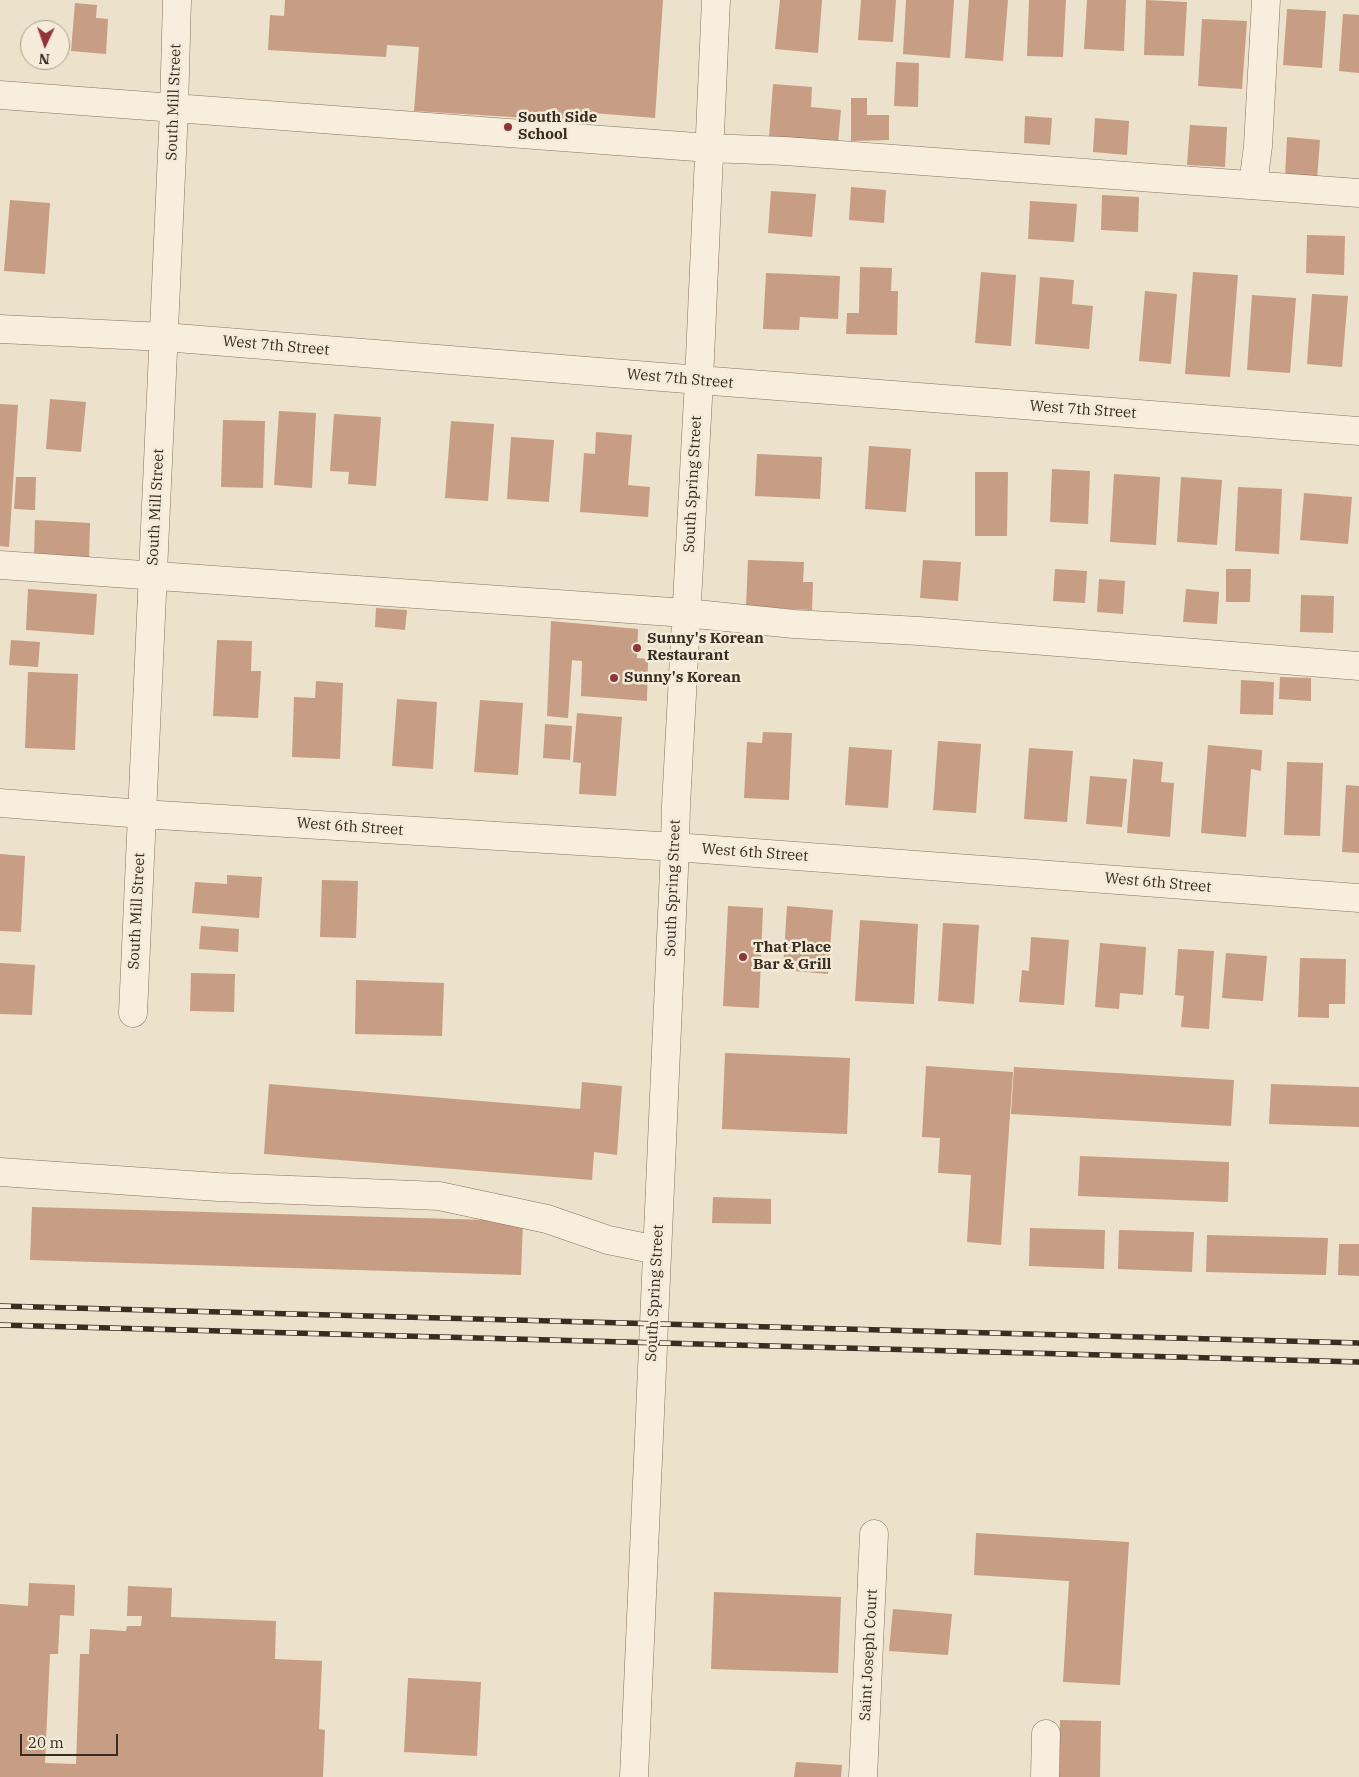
<!DOCTYPE html>
<html>
<head>
<meta charset="utf-8">
<style>
	body { margin:0 }
	#map { position:relative; width:1359px; height:1777px; overflow:hidden; background:#ece1ca; font-family:"IBM Plex Serif",serif }
	canvas { display:block }
	.north { position:absolute; left:20px; top:20px; width:50px; height:50px; box-sizing:border-box; background:#f4ebd9; border:1px solid #a99f90; border-radius:50%; rotate:183deg; font-size:14px; font-weight:700; line-height:20px; text-align:center; color:#392c22 }
	.north::after { content:''; display:block; margin:auto; width:18px; height:22px; background:#923438; clip-path:polygon(50% 0,100% 100%,50% 72%,0 100%) }
	.scale { position:absolute; left:20px; top:1734px; width:98px; height:22px; box-sizing:border-box; border:2px solid #392c22; border-top:0; padding-left:6px; font-size:15px; line-height:18px; white-space:nowrap; color:#392c22; -webkit-text-stroke:4px #f4ebd9; paint-order:stroke }
</style>
</head>
<body>
<div id="map">
<canvas width="1359" height="1777"></canvas>
<div class="north">N</div>
<div class="scale">20 m</div>
</div>
<script>
const context = document.querySelector('canvas').getContext('2d');
context.lineJoin = 'round';
function fillPath(path, color) {
  context.fillStyle = color;
  context.fill(path, 'evenodd');
}
function trace(path, color, width, dash) {
  context.strokeStyle = color;
  context.lineWidth = width;
  context.lineCap = dash ? 'butt' : 'round';
  context.setLineDash(dash || []);
  context.stroke(path);
}
function write(font, color, halo, rows, align = 'center') {
  context.font = font + ' "IBM Plex Serif",serif';
  context.lineWidth = 5;
  context.setLineDash([]);
  context.textBaseline = 'middle';
  context.strokeStyle = halo;
  context.fillStyle = color;
  for (const [text, x, y, turn = 0] of rows) {
    context.save();
    context.translate(x, y);
    context.rotate((+turn || 0) * Math.PI / 180);
    context.textAlign = isNaN(turn) ? turn : align;
    if (halo) context.strokeText(text, 0, 0);
    context.fillText(text, 0, 0);
    context.restore();
  }
}
fillPath(new Path2D(`
	M 285,0 L 663,0 L 655,118 L 593,113 L 592,122 L 414,111 L 419,47 L 387,45 L 386,57 L 268,50 L 270,15 L 284,16 Z
	M 780,0 L 822,0 L 818,53 L 775,49 Z
	M 861,0 L 896,0 L 893,42 L 858,40 Z
	M 906,0 L 954,0 L 950,58 L 903,54 Z
	M 969,0 L 1008,0 L 1003,61 L 965,58 Z
	M 1029,0 L 1066,0 L 1063,57 L 1027,56 Z
	M 1087,0 L 1126,0 L 1124,51 L 1084,49 Z
	M 1146,0 L 1187,2 L 1184,56 L 1144,55 Z
	M 75,3 L 97,5 L 96,18 L 108,19 L 106,54 L 71,51 Z
	M 1287,9 L 1326,11 L 1322,68 L 1283,65 Z
	M 1343,14 L 1359,15 L 1359,73 L 1339,71 Z
	M 1202,19 L 1247,21 L 1242,89 L 1198,86 Z
	M 896,62 L 919,63 L 918,107 L 894,106 Z
	M 773,84 L 812,87 L 811,107 L 841,110 L 838,143 L 769,137 Z
	M 851,98 L 867,98 L 867,115 L 889,115 L 889,140 L 851,141 Z
	M 1025,116 L 1052,118 L 1050,145 L 1024,143 Z
	M 1095,118 L 1129,121 L 1127,155 L 1093,152 Z
	M 1190,125 L 1227,127 L 1225,167 L 1187,165 Z
	M 1287,137 L 1320,140 L 1317,179 L 1285,177 Z
	M 851,187 L 886,190 L 884,223 L 849,220 Z
	M 771,191 L 816,194 L 812,237 L 768,233 Z
	M 1102,195 L 1139,197 L 1138,232 L 1101,230 Z
	M 10,200 L 50,203 L 45,274 L 4,271 Z
	M 1030,201 L 1077,204 L 1074,242 L 1028,239 Z
	M 1307,235 L 1345,236 L 1344,275 L 1306,273 Z
	M 860,267 L 892,268 L 891,291 L 898,291 L 897,335 L 846,334 L 847,313 L 859,313 Z
	M 981,272 L 1016,275 L 1011,346 L 975,343 Z
	M 1193,272 L 1238,275 L 1230,377 L 1185,374 Z
	M 766,273 L 840,276 L 838,319 L 800,317 L 799,330 L 763,329 Z
	M 1040,277 L 1074,280 L 1072,304 L 1093,306 L 1089,349 L 1035,344 Z
	M 1145,291 L 1177,294 L 1171,364 L 1139,361 Z
	M 1312,294 L 1348,296 L 1342,367 L 1307,364 Z
	M 1252,295 L 1296,298 L 1290,373 L 1247,370 Z
	M 50,399 L 86,402 L 81,452 L 46,449 Z
	M 0,404 L 18,405 L 9,547 L 0,546 Z
	M 279,411 L 316,413 L 312,488 L 274,485 Z
	M 334,414 L 381,417 L 376,486 L 348,484 L 349,472 L 330,471 Z
	M 223,420 L 265,421 L 263,488 L 221,487 Z
	M 451,421 L 494,424 L 488,501 L 445,498 Z
	M 596,432 L 632,435 L 628,485 L 650,487 L 648,517 L 580,512 L 584,453 L 595,454 Z
	M 511,437 L 554,440 L 549,502 L 507,499 Z
	M 869,446 L 911,449 L 906,512 L 865,509 Z
	M 757,454 L 822,457 L 820,499 L 755,496 Z
	M 1052,469 L 1090,471 L 1088,524 L 1050,522 Z
	M 975,472 L 1008,472 L 1007,536 L 975,536 Z
	M 1114,474 L 1160,477 L 1156,545 L 1110,542 Z
	M 16,477 L 36,477 L 35,510 L 14,509 Z
	M 1181,477 L 1222,480 L 1217,545 L 1177,542 Z
	M 1238,487 L 1282,489 L 1279,554 L 1235,551 Z
	M 1304,493 L 1352,497 L 1348,544 L 1300,540 Z
	M 35,520 L 90,523 L 89,560 L 34,557 Z
	M 748,560 L 804,562 L 803,582 L 813,582 L 812,610 L 746,607 Z
	M 923,560 L 961,562 L 958,601 L 920,598 Z
	M 1055,569 L 1087,571 L 1085,603 L 1053,601 Z
	M 1226,569 L 1251,569 L 1250,602 L 1226,602 Z
	M 1099,579 L 1125,581 L 1123,614 L 1097,612 Z
	M 28,589 L 97,594 L 94,635 L 26,630 Z
	M 1186,589 L 1219,592 L 1217,624 L 1183,622 Z
	M 1301,595 L 1334,596 L 1333,633 L 1300,632 Z
	M 376,608 L 407,610 L 405,630 L 375,627 Z
	M 551,621 L 638,629 L 637,658 L 648,659 L 647,701 L 581,696 L 582,661 L 572,660 L 568,718 L 547,716 Z
	M 11,640 L 40,642 L 38,667 L 9,665 Z
	M 217,640 L 252,641 L 251,671 L 261,671 L 258,718 L 213,716 Z
	M 28,672 L 78,674 L 75,750 L 25,748 Z
	M 1280,677 L 1311,678 L 1311,701 L 1279,699 Z
	M 1241,680 L 1274,682 L 1273,715 L 1240,714 Z
	M 316,681 L 343,683 L 340,759 L 292,757 L 294,697 L 315,698 Z
	M 397,699 L 437,702 L 433,769 L 392,766 Z
	M 480,700 L 523,703 L 518,775 L 474,772 Z
	M 577,713 L 622,717 L 616,796 L 579,794 L 581,763 L 573,762 Z
	M 545,724 L 572,726 L 570,760 L 543,758 Z
	M 763,732 L 792,733 L 789,800 L 744,798 L 747,742 L 762,743 Z
	M 938,741 L 981,744 L 976,813 L 933,810 Z
	M 1208,745 L 1262,750 L 1261,771 L 1251,769 L 1246,837 L 1201,833 Z
	M 849,747 L 892,750 L 888,808 L 845,805 Z
	M 1029,748 L 1073,751 L 1067,822 L 1024,819 Z
	M 1133,759 L 1163,762 L 1161,782 L 1174,783 L 1170,837 L 1127,833 Z
	M 1287,762 L 1323,763 L 1320,836 L 1284,835 Z
	M 1090,776 L 1127,779 L 1122,827 L 1086,824 Z
	M 1346,785 L 1359,786 L 1359,853 L 1342,852 Z
	M 0,854 L 25,856 L 21,932 L 0,931 Z
	M 227,875 L 262,877 L 259,918 L 192,913 L 195,882 L 227,884 Z
	M 322,880 L 358,881 L 356,938 L 320,937 Z
	M 728,906 L 763,908 L 759,1008 L 723,1006 Z
	M 787,906 L 833,910 L 828,974 L 783,970 Z
	M 860,920 L 918,924 L 914,1004 L 855,1001 Z
	M 943,923 L 979,925 L 974,1004 L 938,1001 Z
	M 201,926 L 239,929 L 238,952 L 199,949 Z
	M 1031,937 L 1069,940 L 1064,1005 L 1019,1002 L 1022,970 L 1029,971 Z
	M 1100,943 L 1146,947 L 1143,995 L 1120,993 L 1119,1009 L 1095,1007 Z
	M 1178,949 L 1214,951 L 1209,1029 L 1181,1027 L 1184,996 L 1175,995 Z
	M 1226,953 L 1267,956 L 1263,1001 L 1222,998 Z
	M 1300,958 L 1346,959 L 1345,1004 L 1329,1004 L 1329,1018 L 1298,1017 Z
	M 0,963 L 35,965 L 32,1015 L 0,1014 Z
	M 191,973 L 235,974 L 234,1012 L 190,1011 Z
	M 356,980 L 444,983 L 442,1036 L 355,1034 Z
	M 725,1053 L 850,1058 L 847,1134 L 722,1129 Z
	M 926,1066 L 1013,1072 L 1001,1245 L 967,1242 L 971,1175 L 938,1173 L 940,1138 L 922,1137 Z
	M 1014,1067 L 1234,1080 L 1231,1126 L 1011,1114 Z
	M 582,1082 L 622,1086 L 617,1155 L 594,1152 L 592,1180 L 264,1154 L 269,1084 L 580,1109 Z
	M 1271,1084 L 1359,1087 L 1359,1127 L 1269,1124 Z
	M 1080,1156 L 1229,1162 L 1228,1202 L 1078,1196 Z
	M 713,1197 L 771,1199 L 771,1224 L 712,1223 Z
	M 32,1207 L 523,1221 L 521,1275 L 30,1260 Z
	M 1030,1228 L 1105,1230 L 1104,1269 L 1029,1266 Z
	M 1119,1230 L 1194,1232 L 1192,1272 L 1118,1269 Z
	M 1207,1235 L 1328,1238 L 1326,1275 L 1206,1272 Z
	M 1339,1244 L 1359,1244 L 1359,1276 L 1338,1275 Z
	M 976,1533 L 1129,1542 L 1120,1685 L 1063,1682 L 1069,1581 L 974,1575 Z
	M 29,1583 L 75,1585 L 74,1616 L 60,1615 L 58,1654 L 50,1654 L 45,1763 L 76,1764 L 80,1654 L 89,1654 L 90,1629 L 126,1631 L 127,1626 L 141,1626 L 142,1616 L 127,1616 L 128,1586 L 172,1588 L 171,1617 L 276,1621 L 275,1659 L 322,1661 L 319,1729 L 325,1730 L 323,1777 L 0,1777 L 0,1604 L 28,1606 Z
	M 714,1592 L 841,1597 L 838,1673 L 711,1669 Z
	M 893,1609 L 952,1614 L 948,1655 L 889,1651 Z
	M 408,1678 L 481,1682 L 477,1756 L 404,1752 Z
	M 1060,1720 L 1101,1721 L 1100,1777 L 1059,1777 Z
	M 796,1762 L 842,1765 L 841,1777 L 794,1777 Z`), '#c79d83');
const minor = new Path2D(`
	M 0,95 L 709,148 L 785,151 L 1359,193
	M 1253,185 L 1258,146 L 1266,0
	M 0,329 L 164,337 L 699,380 L 1359,431
	M 0,565 L 686,613 L 794,624 L 919,631 L 1359,666
	M 0,803 L 142,814 L 675,847 L 1359,898
	M 133,1013 L 174,109 L 177,0
	M 0,1172 L 218,1187 L 439,1196 L 547,1219 L 608,1240 L 657,1250
	M 634,1777 L 675,847 L 676,805 L 699,380 L 716,0
	M 863,1777 L 874,1534
	M 1045,1777 L 1046,1734`);
trace(minor, '#877360', 29);
trace(minor, '#f7eedd', 28);
const rail = new Path2D(`
	M 0,1306 L 1359,1343
	M 0,1325 L 1359,1362`);
trace(rail, '#392c22', 5.5);
trace(rail, '#f4ebd9', 4, [11]);
for (const [x, y, r, color] of [
	[508,127,5,"#923438"],
	[637,648,5,"#923438"],
	[614,678,5,"#923438"],
	[743,957,5,"#923438"]
]) {
  const dot = new Path2D();
  dot.arc(x, y, r, 0, 2 * Math.PI);
  context.fillStyle = color;
  context.fill(dot);
  trace(dot, '#f4ebd9', 2);
}
write('15px', '#392c22', '#f4ebd9', [
	["South Mill Street",174,102,-88],
	["West 7th Street",276,346,5],
	["West 7th Street",680,379,5],
	["West 7th Street",1083,410,4],
	["South Spring Street",693,484,-87],
	["South Mill Street",156,507,-87],
	["West 6th Street",350,827,4],
	["West 6th Street",755,853,4],
	["West 6th Street",1158,883,5],
	["South Spring Street",673,888,-88],
	["South Mill Street",137,911,-87],
	["South Spring Street",655,1293,-87],
	["Saint Joseph Court",869,1655,-87]
]);
write('bold 15px', '#392c22', '#f4ebd9', [
	["South Side",518,118],
	["School",518,135],
	["Sunny's Korean",647,639],
	["Restaurant",647,656],
	["Sunny's Korean",624,678],
	["That Place",753,948],
	["Bar & Grill",753,965]
], 'left');
</script>
</body>
</html>
